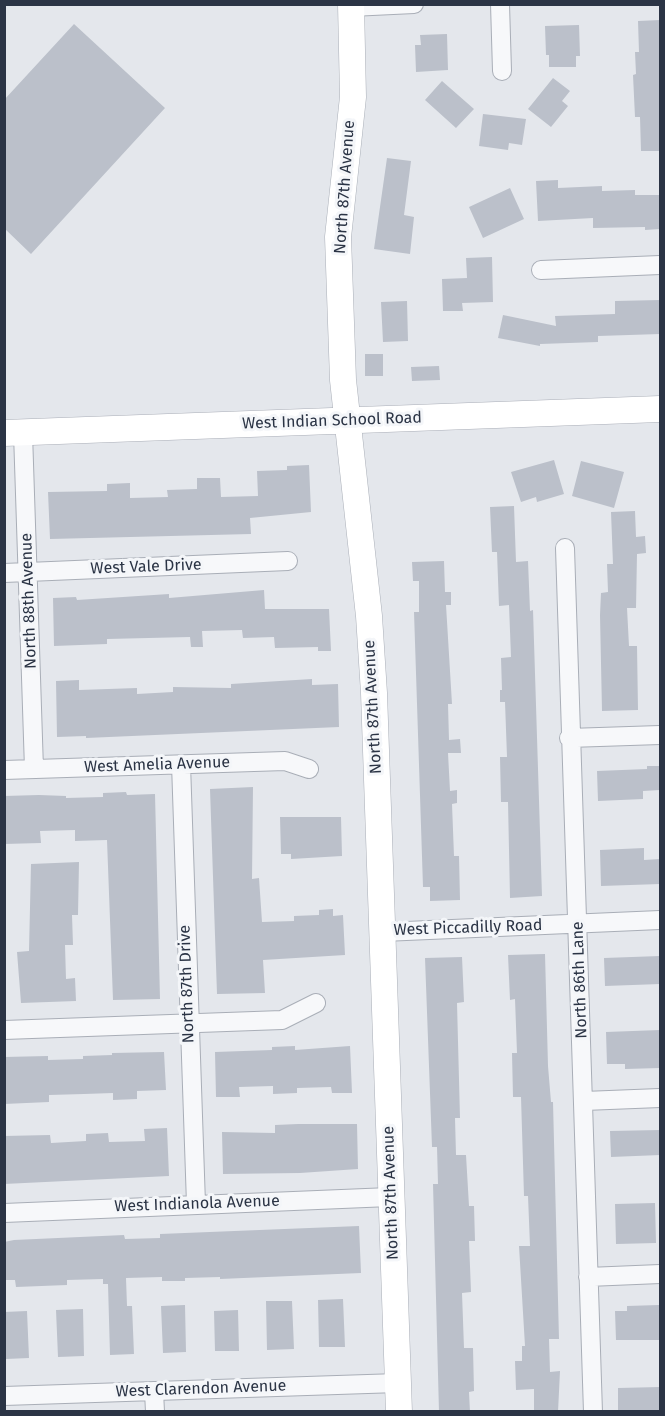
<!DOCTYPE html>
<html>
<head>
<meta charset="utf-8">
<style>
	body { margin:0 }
	#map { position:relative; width:665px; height:1416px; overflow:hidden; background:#e4e7ec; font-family:"Fira Sans",sans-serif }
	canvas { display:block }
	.frame { position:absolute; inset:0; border:6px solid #2b3445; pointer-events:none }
</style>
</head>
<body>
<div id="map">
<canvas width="665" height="1416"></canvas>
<div class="frame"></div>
</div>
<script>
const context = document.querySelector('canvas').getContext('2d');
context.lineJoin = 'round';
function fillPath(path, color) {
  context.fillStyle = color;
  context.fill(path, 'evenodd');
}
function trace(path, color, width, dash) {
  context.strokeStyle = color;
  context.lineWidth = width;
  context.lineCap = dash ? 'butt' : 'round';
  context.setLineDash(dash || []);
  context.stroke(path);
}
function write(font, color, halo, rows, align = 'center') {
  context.font = font + ' "Fira Sans",sans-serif';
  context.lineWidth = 6;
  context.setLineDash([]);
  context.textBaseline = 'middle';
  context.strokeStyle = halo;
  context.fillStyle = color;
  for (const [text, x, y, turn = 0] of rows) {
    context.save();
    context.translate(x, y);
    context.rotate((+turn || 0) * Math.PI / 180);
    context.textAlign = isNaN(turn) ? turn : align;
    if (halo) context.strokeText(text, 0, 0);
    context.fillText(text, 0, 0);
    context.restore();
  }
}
fillPath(new Path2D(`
	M 660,20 L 660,151 L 641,151 L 640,117 L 635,117 L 633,75 L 636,74 L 635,52 L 639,52 L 638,21 Z
	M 74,24 L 165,108 L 31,254 L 4,228 L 4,100 Z
	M 579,25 L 580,56 L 576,56 L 576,67 L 549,67 L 549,55 L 546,55 L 545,26 Z
	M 447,34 L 448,70 L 416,72 L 415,45 L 421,45 L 420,35 Z
	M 553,78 L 570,91 L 562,101 L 568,106 L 551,127 L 528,109 Z
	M 442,81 L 474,109 L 456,128 L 425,100 Z
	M 483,114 L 526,119 L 522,145 L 509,143 L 508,150 L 479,146 Z
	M 387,158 L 411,161 L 404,215 L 414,217 L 410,254 L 374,249 Z
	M 558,180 L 558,188 L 602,186 L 602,191 L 635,190 L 635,195 L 660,195 L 660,229 L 645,230 L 645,227 L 593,228 L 593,218 L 538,221 L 536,181 Z
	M 510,188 L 524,219 L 483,238 L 469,207 Z
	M 492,257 L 493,302 L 462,303 L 463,311 L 443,311 L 442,279 L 467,278 L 466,258 Z
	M 660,300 L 660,334 L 598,336 L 598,342 L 540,344 L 540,346 L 498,338 L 503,315 L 556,326 L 555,316 L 615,314 L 615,301 Z
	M 407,301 L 408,341 L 383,342 L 381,302 Z
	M 365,354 L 383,354 L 383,376 L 365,376 Z
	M 439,366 L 440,380 L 412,381 L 411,367 Z
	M 554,460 L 564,494 L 537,502 L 536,497 L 521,502 L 511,472 Z
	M 581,461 L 624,472 L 614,508 L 572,496 Z
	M 309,465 L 311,512 L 250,518 L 251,534 L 50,539 L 48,492 L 107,491 L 107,484 L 130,483 L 130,498 L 168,497 L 167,490 L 197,489 L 197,478 L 220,478 L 221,497 L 258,496 L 257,471 L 287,470 L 287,466 Z
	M 514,506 L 516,562 L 528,561 L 530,611 L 533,610 L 542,896 L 510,898 L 508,802 L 501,802 L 500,757 L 507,757 L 505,702 L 500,702 L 500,690 L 502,690 L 501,658 L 511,657 L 509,605 L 499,606 L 497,552 L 492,552 L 490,507 Z
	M 635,511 L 636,537 L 645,536 L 646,553 L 637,554 L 636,608 L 627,608 L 629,646 L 637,646 L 638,710 L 602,711 L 600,615 L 601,593 L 608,592 L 607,564 L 613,564 L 611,512 Z
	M 444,561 L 445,592 L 451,592 L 451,605 L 446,605 L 452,704 L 448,704 L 449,740 L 460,739 L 461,753 L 448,753 L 450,791 L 457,790 L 457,803 L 452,804 L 454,856 L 459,856 L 460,900 L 430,901 L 430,887 L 423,887 L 414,612 L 419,612 L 419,581 L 413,581 L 412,562 Z
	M 264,590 L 265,609 L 329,609 L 331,651 L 318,651 L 318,647 L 275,648 L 274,637 L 243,638 L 242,630 L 202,631 L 203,647 L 191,647 L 190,637 L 107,639 L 107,644 L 54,646 L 53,598 L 76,597 L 77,600 L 169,594 L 169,598 Z
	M 312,679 L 312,685 L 338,684 L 339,727 L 86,738 L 86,736 L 57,737 L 56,681 L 79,680 L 79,690 L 137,688 L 137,694 L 173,692 L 173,687 L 231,688 L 231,684 Z
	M 647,766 L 660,766 L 660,790 L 643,791 L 643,799 L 598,801 L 597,771 L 647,769 Z
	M 253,787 L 252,879 L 259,878 L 262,922 L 294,921 L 294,916 L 319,915 L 319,910 L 333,909 L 333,916 L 343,915 L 345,955 L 263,960 L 265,993 L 217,994 L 210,789 Z
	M 126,792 L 127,795 L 155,794 L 160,999 L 113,1000 L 107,840 L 75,841 L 75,830 L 40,831 L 41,843 L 4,844 L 4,796 L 39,795 L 66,796 L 66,798 L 103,797 L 103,793 Z
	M 280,817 L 341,817 L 342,856 L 291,859 L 291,854 L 281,854 Z
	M 644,848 L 644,860 L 660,859 L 660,884 L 601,886 L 600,850 Z
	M 79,862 L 78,915 L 72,915 L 73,945 L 65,945 L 66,979 L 75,978 L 76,1001 L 21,1003 L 17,952 L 29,951 L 31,864 Z
	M 545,954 L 548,1066 L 551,1102 L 553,1102 L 559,1339 L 549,1339 L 550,1372 L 560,1371 L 558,1412 L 534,1412 L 534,1389 L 516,1390 L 515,1361 L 522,1361 L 522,1346 L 525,1346 L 519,1246 L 530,1246 L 528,1196 L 524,1196 L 521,1097 L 513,1097 L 512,1053 L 517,1053 L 515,999 L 510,1000 L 508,955 Z
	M 660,956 L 660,984 L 605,986 L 604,958 Z
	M 462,957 L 464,1002 L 457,1003 L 460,1118 L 455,1118 L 456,1155 L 466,1155 L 469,1206 L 474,1206 L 475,1241 L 469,1241 L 471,1292 L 462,1293 L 464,1348 L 473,1348 L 474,1391 L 469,1392 L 470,1412 L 439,1412 L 433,1184 L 438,1184 L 437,1147 L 432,1147 L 425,958 Z
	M 660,1030 L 660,1068 L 625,1069 L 625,1064 L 607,1064 L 606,1032 Z
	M 295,1046 L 295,1050 L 350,1046 L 352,1093 L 332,1093 L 331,1087 L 297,1088 L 297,1093 L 273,1094 L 273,1086 L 239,1087 L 240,1097 L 216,1097 L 215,1052 L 272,1050 L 272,1047 Z
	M 164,1052 L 166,1090 L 137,1091 L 137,1099 L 113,1100 L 113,1093 L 84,1094 L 49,1095 L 49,1102 L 4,1104 L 4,1057 L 48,1056 L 48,1060 L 83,1059 L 83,1056 L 112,1055 L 112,1053 Z
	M 298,1124 L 357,1124 L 358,1169 L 300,1173 L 223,1174 L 222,1132 L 275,1133 L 275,1125 Z
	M 167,1128 L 169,1176 L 4,1184 L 4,1136 L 50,1135 L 51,1143 L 86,1141 L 86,1134 L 108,1133 L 109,1142 L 145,1141 L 144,1129 Z
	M 660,1130 L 660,1155 L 611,1157 L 610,1131 Z
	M 655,1203 L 656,1243 L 616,1244 L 615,1204 Z
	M 359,1226 L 361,1273 L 220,1279 L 220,1277 L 185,1278 L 185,1281 L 162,1281 L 162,1277 L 126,1278 L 127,1306 L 132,1306 L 134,1354 L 110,1355 L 108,1284 L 103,1284 L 103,1279 L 67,1280 L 67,1285 L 16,1287 L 15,1280 L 4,1280 L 4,1242 L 14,1240 L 124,1235 L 125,1239 L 160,1238 L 160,1234 Z
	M 343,1299 L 345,1347 L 319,1347 L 318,1300 Z
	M 266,1301 L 292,1301 L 294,1349 L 267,1350 Z
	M 185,1305 L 186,1352 L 163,1353 L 161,1306 Z
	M 659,1305 L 660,1340 L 616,1340 L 615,1311 L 627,1311 L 627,1306 Z
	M 83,1309 L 84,1356 L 58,1357 L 56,1310 Z
	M 238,1310 L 239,1351 L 215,1351 L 214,1311 Z
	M 27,1311 L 29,1358 L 6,1359 L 4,1312 Z
	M 660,1387 L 660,1412 L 618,1412 L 618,1388 Z`), '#bbc0ca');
const street = new Path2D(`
	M 500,4 L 502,71
	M 351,7 L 414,4
	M 541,270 L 660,265
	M 23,433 L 34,769
	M 565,548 L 593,1412
	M 4,573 L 288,561
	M 569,738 L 660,735
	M 181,764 L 196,1204
	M 4,770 L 285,761 L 309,769
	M 383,932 L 660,920
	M 4,1030 L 282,1020 L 316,1003
	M 584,1101 L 660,1098
	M 4,1213 L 390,1197
	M 588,1277 L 660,1274
	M 154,1391 L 155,1412
	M 4,1396 L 398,1383`);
const secondary = new Path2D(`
	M 351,4 L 353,97 L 338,237 L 343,380 L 369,616 L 374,693 L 399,1412
	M 4,433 L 660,409`);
trace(street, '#a9aeb7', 20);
trace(secondary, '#a9aeb7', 27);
trace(street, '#f7f8fa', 18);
trace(secondary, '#fff', 26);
write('16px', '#2b3445', '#f4f6f9', [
	["North 87th Avenue",345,187,-86],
	["West Indian School Road",332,421,-2],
	["West Vale Drive",146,567,-2],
	["North 88th Avenue",29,601,-92],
	["North 87th Avenue",373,707,-93],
	["West Amelia Avenue",157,765,-2],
	["West Piccadilly Road",468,928,-2],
	["North 86th Lane",580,980,-92],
	["North 87th Drive",187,984,-92],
	["North 87th Avenue",391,1193,-92],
	["West Indianola Avenue",197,1204,-2],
	["West Clarendon Avenue",201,1389,-2]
]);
</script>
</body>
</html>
